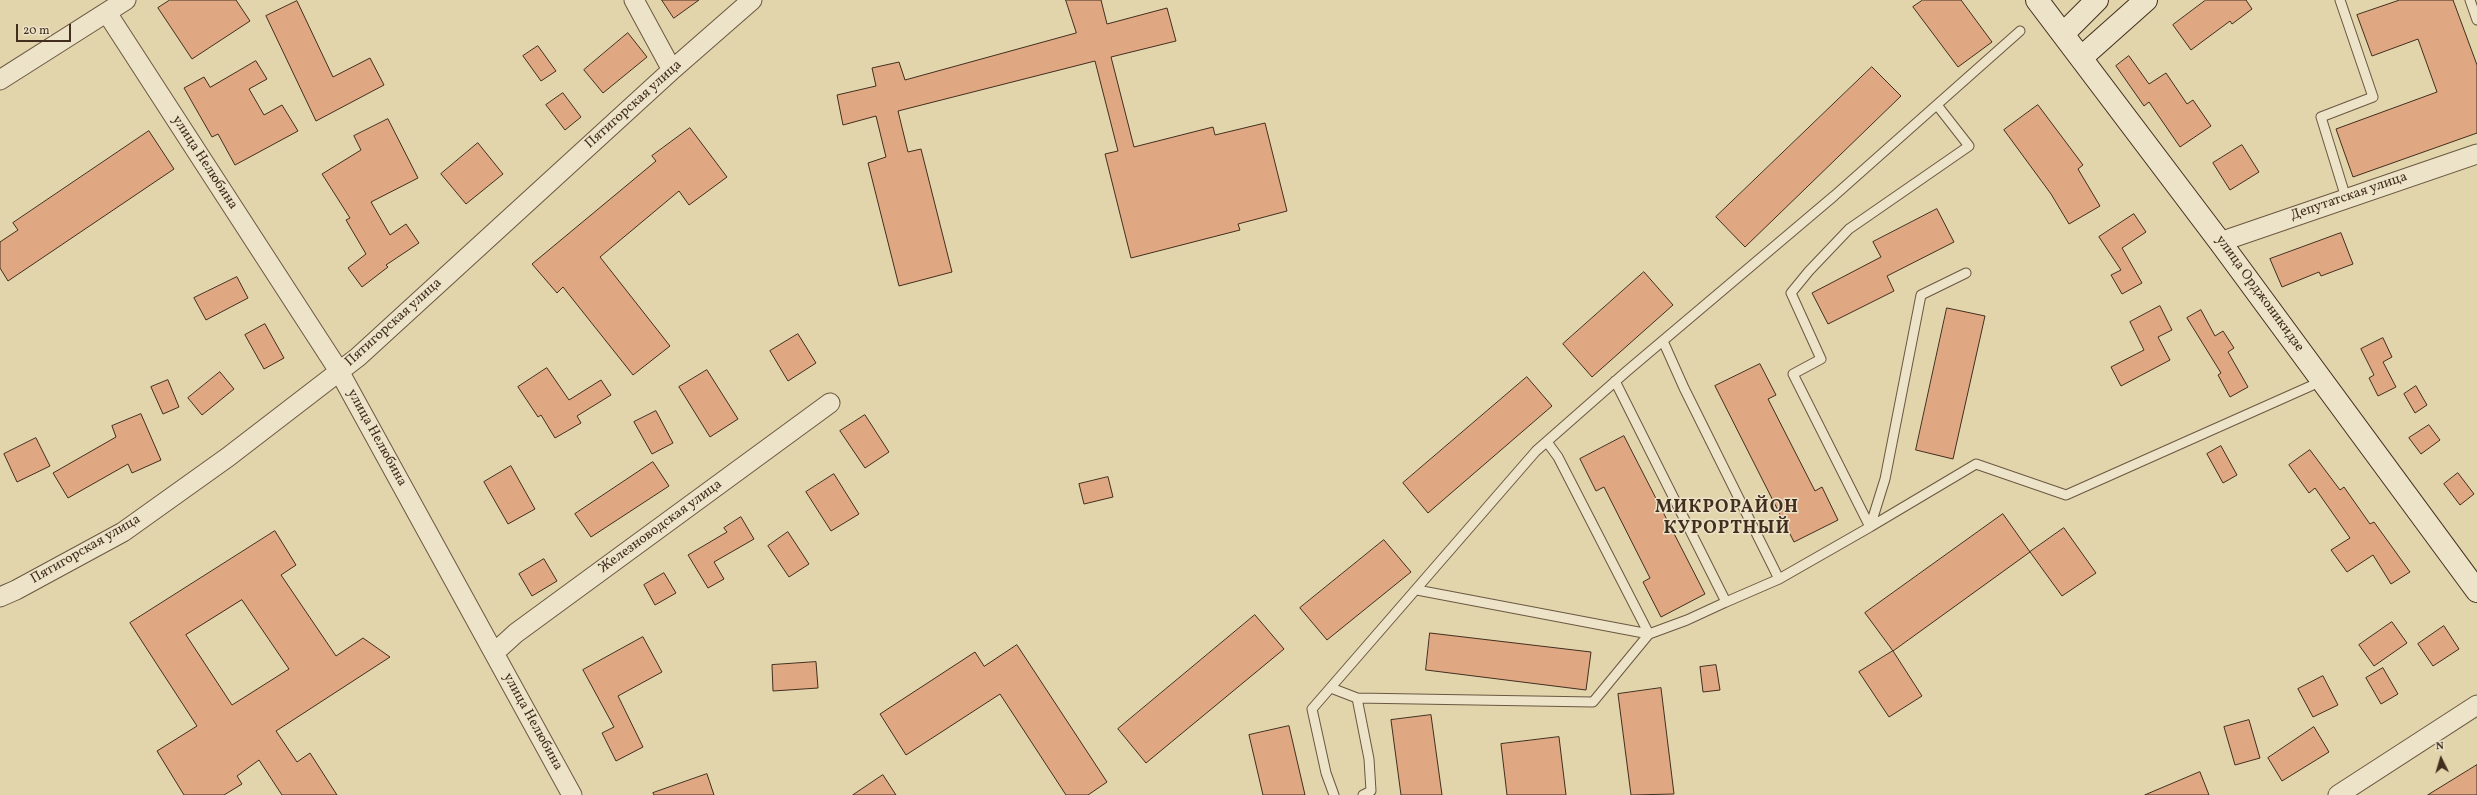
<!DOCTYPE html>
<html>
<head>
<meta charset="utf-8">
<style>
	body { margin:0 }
	#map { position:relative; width:2477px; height:795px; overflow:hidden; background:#e2d4ab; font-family:Vollkorn,serif }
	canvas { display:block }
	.north { position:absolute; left:2421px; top:739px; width:40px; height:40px; -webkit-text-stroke:3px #ece3c8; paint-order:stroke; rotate:355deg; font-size:11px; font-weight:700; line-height:16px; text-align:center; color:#422e1e }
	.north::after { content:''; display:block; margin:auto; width:14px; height:18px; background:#422e1e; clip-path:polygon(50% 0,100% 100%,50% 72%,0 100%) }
	.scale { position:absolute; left:16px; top:24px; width:55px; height:18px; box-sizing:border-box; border:2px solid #422e1e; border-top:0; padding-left:5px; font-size:12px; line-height:14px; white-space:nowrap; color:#422e1e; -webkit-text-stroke:3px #ece3c8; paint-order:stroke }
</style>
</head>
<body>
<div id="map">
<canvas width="2477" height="795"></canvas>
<div class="north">N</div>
<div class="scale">20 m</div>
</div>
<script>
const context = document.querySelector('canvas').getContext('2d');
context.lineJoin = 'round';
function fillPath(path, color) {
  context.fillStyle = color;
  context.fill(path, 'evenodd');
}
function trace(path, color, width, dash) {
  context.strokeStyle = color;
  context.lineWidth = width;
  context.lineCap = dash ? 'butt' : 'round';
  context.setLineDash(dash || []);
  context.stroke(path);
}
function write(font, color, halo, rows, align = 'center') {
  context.font = font + ' Vollkorn,serif';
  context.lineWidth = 3;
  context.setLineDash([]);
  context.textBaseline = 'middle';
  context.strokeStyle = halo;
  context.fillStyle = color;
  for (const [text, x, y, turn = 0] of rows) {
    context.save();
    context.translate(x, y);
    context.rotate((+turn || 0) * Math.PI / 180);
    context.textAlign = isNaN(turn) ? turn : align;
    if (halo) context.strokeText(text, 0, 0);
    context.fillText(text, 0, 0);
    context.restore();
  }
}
const building = new Path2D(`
	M 170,0 L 236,0 L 250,21 L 192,59 L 158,8 Z
	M 662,0 L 699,0 L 674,18 Z
	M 1066,0 L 1101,0 L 1107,24 L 1167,8 L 1176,41 L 1111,57 L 1134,147 L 1213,127 L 1215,135 L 1265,123 L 1287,211 L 1238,224 L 1240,230 L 1131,258 L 1105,154 L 1118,151 L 1095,61 L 898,111 L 908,152 L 921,149 L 952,272 L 899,286 L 868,163 L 886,157 L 876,116 L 843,125 L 837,95 L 876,86 L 872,68 L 899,62 L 905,80 L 1076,33 Z
	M 1923,0 L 1961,0 L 1992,42 L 1958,67 L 1913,7 Z
	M 2206,0 L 2246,0 L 2252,9 L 2232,24 L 2230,21 L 2191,50 L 2173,25 Z
	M 2400,0 L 2453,0 L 2477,65 L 2477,133 L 2353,177 L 2336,129 L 2437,92 L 2418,39 L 2372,56 L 2357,15 Z
	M 297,1 L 333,77 L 370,58 L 384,85 L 316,121 L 266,16 Z
	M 628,33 L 647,57 L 603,93 L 584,70 Z
	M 538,46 L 556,71 L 541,81 L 523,56 Z
	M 2129,56 L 2149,84 L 2166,73 L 2187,104 L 2193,100 L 2211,126 L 2180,147 L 2149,102 L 2144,106 L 2116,66 Z
	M 256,61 L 267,79 L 249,89 L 264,115 L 282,105 L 298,131 L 235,165 L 218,134 L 212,137 L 184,88 L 204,77 L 210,87 Z
	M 1872,67 L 1901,96 L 1745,247 L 1716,217 Z
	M 563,93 L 581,117 L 565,130 L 546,105 Z
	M 2038,105 L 2083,165 L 2078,169 L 2100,206 L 2069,224 L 2051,194 L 2004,130 Z
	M 388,119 L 418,178 L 371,202 L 390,235 L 406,224 L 419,243 L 386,265 L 388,267 L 362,287 L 348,268 L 366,254 L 346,220 L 350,218 L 322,174 L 361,150 L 354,136 Z
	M 690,128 L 727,177 L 689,205 L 679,191 L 600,257 L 670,346 L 633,375 L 563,287 L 557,293 L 532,264 L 656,161 L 652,156 Z
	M 149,131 L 174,169 L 8,281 L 0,268 L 0,242 L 18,230 L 13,223 Z
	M 478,143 L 503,174 L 466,204 L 441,174 Z
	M 2242,145 L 2259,172 L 2230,190 L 2213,163 Z
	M 1937,209 L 1954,242 L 1887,276 L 1894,291 L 1828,324 L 1812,293 L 1881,257 L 1873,242 Z
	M 2134,214 L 2146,232 L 2122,248 L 2142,283 L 2122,294 L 2111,275 L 2121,270 L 2099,237 Z
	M 2341,233 L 2353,264 L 2321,276 L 2319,272 L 2282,287 L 2270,259 Z
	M 1644,272 L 1673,305 L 1592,377 L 1563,344 Z
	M 237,277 L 248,298 L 206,320 L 194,298 Z
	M 2160,306 L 2172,330 L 2158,337 L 2170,360 L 2121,386 L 2111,367 L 2144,350 L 2130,322 Z
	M 1947,308 L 1985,316 L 1953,459 L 1916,450 Z
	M 2201,310 L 2215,336 L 2223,331 L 2234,348 L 2228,352 L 2248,387 L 2230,397 L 2218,375 L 2221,373 L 2187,318 Z
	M 265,324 L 284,358 L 264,369 L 245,335 Z
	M 798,334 L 816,363 L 788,381 L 770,351 Z
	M 2383,338 L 2392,357 L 2383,362 L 2396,387 L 2378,396 L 2369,378 L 2374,375 L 2361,349 Z
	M 1760,364 L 1776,395 L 1768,399 L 1815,491 L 1822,487 L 1838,520 L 1794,542 L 1715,386 Z
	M 547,368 L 569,400 L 601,380 L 611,395 L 577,416 L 581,423 L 555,438 L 541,415 L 538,417 L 518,387 Z
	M 707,370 L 738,419 L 710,437 L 679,387 Z
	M 220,372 L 234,389 L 202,415 L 188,398 Z
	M 1527,377 L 1552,406 L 1428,513 L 1403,483 Z
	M 168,380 L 179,407 L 163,414 L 151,387 Z
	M 2416,386 L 2427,405 L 2415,413 L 2404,394 Z
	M 656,411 L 673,443 L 652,454 L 634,422 Z
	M 141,414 L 161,460 L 132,473 L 128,464 L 68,498 L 53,473 L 116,437 L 112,426 Z
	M 865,415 L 889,452 L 865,468 L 840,431 Z
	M 2429,425 L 2440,440 L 2421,454 L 2409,438 Z
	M 1624,436 L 1705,594 L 1661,617 L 1643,582 L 1650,578 L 1604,487 L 1596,491 L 1580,459 Z
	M 36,438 L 50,466 L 17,482 L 4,454 Z
	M 2221,446 L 2237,475 L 2223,483 L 2207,454 Z
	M 2310,450 L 2340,490 L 2344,487 L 2370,524 L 2374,522 L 2410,572 L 2391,584 L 2373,555 L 2347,572 L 2331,550 L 2350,538 L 2315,488 L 2309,493 L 2289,465 Z
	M 653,462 L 669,486 L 591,537 L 575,514 Z
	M 511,466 L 535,509 L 508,524 L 484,482 Z
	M 2458,473 L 2474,494 L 2460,505 L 2444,484 Z
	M 834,474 L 859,514 L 831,531 L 806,492 Z
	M 1108,477 L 1113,497 L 1084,504 L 1079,484 Z
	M 2003,514 L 2030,552 L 1893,651 L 1865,613 Z
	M 741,517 L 754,539 L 714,562 L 724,579 L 708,588 L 688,555 L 727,532 L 724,528 Z
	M 2064,528 L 2096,573 L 2062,596 L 2030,552 Z
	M 275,531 L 296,565 L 281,575 L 336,656 L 363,638 L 390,657 L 276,731 L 297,762 L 310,753 L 337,795 L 282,795 L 259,760 L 237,776 L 242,784 L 224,795 L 184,795 L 157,751 L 197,726 L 130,623 ZM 242,600 L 289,669 L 232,705 L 186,635 Z
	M 788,532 L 809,564 L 789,577 L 768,546 Z
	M 1384,540 L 1411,572 L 1327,640 L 1300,608 Z
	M 544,559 L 557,581 L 532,596 L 519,574 Z
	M 664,573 L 676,593 L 655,605 L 644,585 Z
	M 1255,615 L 1284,649 L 1146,763 L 1118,729 Z
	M 2392,622 L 2407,643 L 2374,666 L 2359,645 Z
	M 2444,626 L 2459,649 L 2433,666 L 2418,644 Z
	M 1430,633 L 1591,652 L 1586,690 L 1426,670 Z
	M 643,637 L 662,672 L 618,696 L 643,747 L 616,761 L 602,733 L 614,727 L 583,670 Z
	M 1017,645 L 1107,782 L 1088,795 L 1066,795 L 1000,694 L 906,755 L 880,714 L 975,652 L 984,666 Z
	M 1893,651 L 1922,696 L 1889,717 L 1859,672 Z
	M 816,662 L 818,688 L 773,691 L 772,665 Z
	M 1716,665 L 1720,690 L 1703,692 L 1700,667 Z
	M 2383,668 L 2398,694 L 2381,704 L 2366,678 Z
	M 2323,676 L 2338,705 L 2313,717 L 2298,689 Z
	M 1661,688 L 1674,794 L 1631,795 L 1618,694 Z
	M 1431,715 L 1442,795 L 1401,795 L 1391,720 Z
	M 2249,720 L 2260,758 L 2235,765 L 2224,727 Z
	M 1289,726 L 1305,795 L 1263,795 L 1249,735 Z
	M 2314,727 L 2329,752 L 2282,781 L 2268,758 Z
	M 1559,737 L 1566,795 L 1507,795 L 1501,744 Z
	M 2477,765 L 2477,795 L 2428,795 Z
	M 2200,772 L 2209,795 L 2145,795 Z
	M 707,774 L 714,795 L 654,795 L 653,793 Z
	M 883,775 L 896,795 L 853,795 Z`);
fillPath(building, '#e0a882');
trace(building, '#422e1e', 1);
const lane = new Path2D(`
	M 2340,0 L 2373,97 L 2321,117 L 2346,198
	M 2470,0 L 2477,20
	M 1966,273 L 1921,295 L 1885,479 L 1870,527 L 1976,464 L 2066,495 L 2322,381
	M 1663,341 L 1684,388 L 1779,579 L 1870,527 L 1793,374 L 1821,359 L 1791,293 L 1809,271 L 1849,229 L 1969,146 L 1937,105
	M 1615,381 L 1726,602 L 1779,579
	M 1547,442 L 1558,457 L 1649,634 L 1687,620 L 1726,602
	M 1331,688 L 1357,698 L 1369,759 L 1371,791 L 1363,795
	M 1357,698 L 1593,702 L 1649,634 L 1417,590
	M 1334,795 L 1326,773 L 1312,709 L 1536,451 L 1627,371 L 1834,196 L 2020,31`);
const street = new Path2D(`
	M 634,0 L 672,70
	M 107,13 L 339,371 L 572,795
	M 0,80 L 126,0
	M 2220,242 L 2477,154
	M 0,597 L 16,590 L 123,532 L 228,457 L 358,357 L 672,70 L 752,0
	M 494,653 L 516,633 L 830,403
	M 2338,795 L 2477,705`);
const secondary = new Path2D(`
	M 2037,0 L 2220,242 L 2477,591
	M 2064,33 L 2097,0
	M 2082,57 L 2146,0`);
trace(lane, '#6a5841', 11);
trace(street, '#6a5841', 21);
trace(secondary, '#422e1e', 24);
trace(lane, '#ece3c8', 9);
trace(street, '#ece3c8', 19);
trace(secondary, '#ece3c8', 22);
write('14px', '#422e1e', '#ece3c8', [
	["Пятигорская улица",634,105,-42],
	["улица Нелюбина",204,163,57],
	["Депутатская улица",2349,197,-19],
	["улица Орджоникидзе",2259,294,54],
	["Пятигорская улица",394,323,-42],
	["улица Нелюбина",376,438,61],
	["Железноводская улица",661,527,-36],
	["Пятигорская улица",86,550,-30],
	["улица Нелюбина",532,722,61]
]);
context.letterSpacing = '1px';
write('bold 18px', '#422e1e', '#ece3c8', [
	["МИКРОРАЙОН",1727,509],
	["КУРОРТНЫЙ",1727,530]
]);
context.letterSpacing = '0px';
</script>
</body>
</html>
